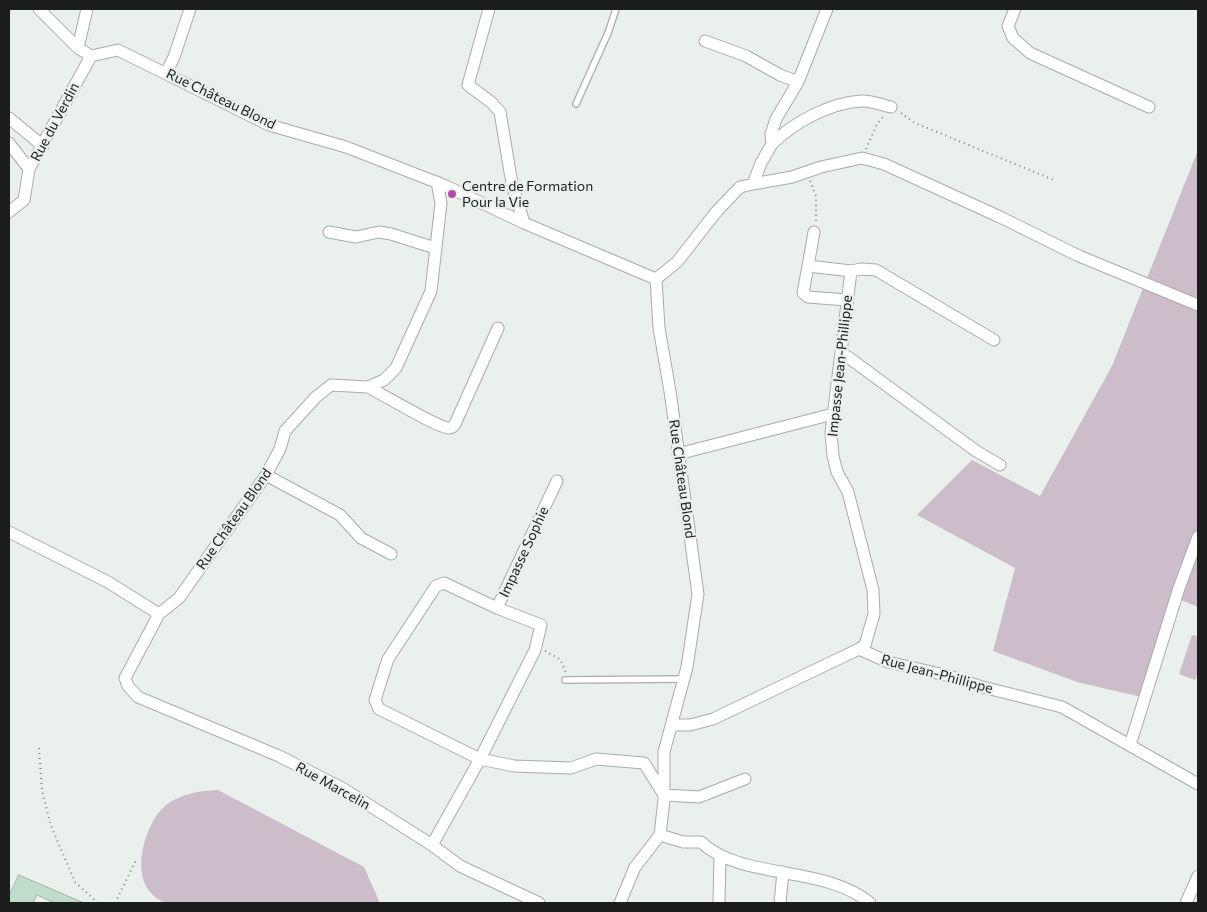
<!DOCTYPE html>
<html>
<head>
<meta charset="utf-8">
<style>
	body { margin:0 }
	#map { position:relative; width:1207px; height:912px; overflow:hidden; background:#eaf0ec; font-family:Commissioner,sans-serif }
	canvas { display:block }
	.frame { position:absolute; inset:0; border:10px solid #1c1e1d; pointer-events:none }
</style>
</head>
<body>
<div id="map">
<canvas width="1207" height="912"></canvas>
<div class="frame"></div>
</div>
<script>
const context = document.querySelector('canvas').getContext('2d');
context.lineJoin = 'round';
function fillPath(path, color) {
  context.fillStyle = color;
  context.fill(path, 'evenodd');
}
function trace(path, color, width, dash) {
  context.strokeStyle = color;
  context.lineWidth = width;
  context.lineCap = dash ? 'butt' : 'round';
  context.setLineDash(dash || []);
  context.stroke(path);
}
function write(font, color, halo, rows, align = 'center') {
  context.font = font + ' Commissioner,sans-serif';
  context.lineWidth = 4.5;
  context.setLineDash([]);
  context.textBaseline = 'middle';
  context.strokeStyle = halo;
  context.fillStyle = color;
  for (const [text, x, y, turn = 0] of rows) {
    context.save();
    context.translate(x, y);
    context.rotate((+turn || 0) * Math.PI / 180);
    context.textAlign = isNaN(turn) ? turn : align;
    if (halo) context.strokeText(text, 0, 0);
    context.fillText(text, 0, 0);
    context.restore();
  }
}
fillPath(new Path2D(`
	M 1198,150 L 1198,607 L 1176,598 L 1168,614 L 1150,699 L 1077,682 L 993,651 L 1015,568 L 917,515 L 972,460 L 1040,496 L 1112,366 Z
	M 1192,635 L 1198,636 L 1198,674 L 1195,680 L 1179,674 Z
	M 218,790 L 364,867 L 380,903 L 166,903 C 162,901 156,899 153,895 C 131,876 144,828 161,810 C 176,794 198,791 218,790 Z`), '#cdbdca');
const building = new Path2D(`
	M 19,875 L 42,885 L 84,903 L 55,903 L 37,895 L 33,903 L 9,903 L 9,896 Z`);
fillPath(building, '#bfddca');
trace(building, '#a7aea9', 1);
const service = new Path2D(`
	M 576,104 L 608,33 L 616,9
	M 565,680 L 684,679`);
const minor = new Path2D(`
	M 39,9 L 78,48 L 91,56
	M 489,9 L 468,85 L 491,102 L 500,112 L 512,184 L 524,223
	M 1015,9 L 1008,26 L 1013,38 L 1030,53 L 1149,107
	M 705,41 L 746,56 L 780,75 L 798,82
	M 78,48 L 87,9
	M 91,56 L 118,50 L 269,125 L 346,147 L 446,186 L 524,223 L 656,279
	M 166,73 L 174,57 L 190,9
	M 9,118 L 43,146
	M 9,143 L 29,169
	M 772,144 C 794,122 830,103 861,101 C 870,100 882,105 891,107
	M 437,182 L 441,203 L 431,291 L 396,368 L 384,380 L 368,387 L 331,385 L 316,397 L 285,431 L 280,449 L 266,475 L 179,598 L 159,614 L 125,678 L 128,686 L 138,697 L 279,756 L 342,788 L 432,845 L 460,866 L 539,903
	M 753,184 L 792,177 L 821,167 L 862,158 L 884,164 L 1000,217 L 1079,256 L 1198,305
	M 9,212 L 24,200 L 29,169 L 91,56
	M 329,232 L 356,237 L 379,232 L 391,234 L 435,248
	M 814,232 L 808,266 L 851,271 L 831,433 L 833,456 L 837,472 L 848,492 L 873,590 L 874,614 L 865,645 L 859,649
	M 808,266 L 803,293 L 808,297 L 847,300
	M 851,271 L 861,269 L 876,270 L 994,340
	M 656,279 L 677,262 L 717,211 L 740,187 L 753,184 L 761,163 L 772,144 L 771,134 L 776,119 L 798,82 L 827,9
	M 841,352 L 976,451 L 1000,465
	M 368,387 C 382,394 438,428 449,428 C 453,428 453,427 455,424 L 498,328
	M 678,454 L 833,414
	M 266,475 L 340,515 L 361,538 L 391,554
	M 9,532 L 108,582 L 159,614
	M 497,608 L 444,583 L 436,586 L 388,659 L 375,700 L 379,709 L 480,759 L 514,766 L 571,768 L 596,759 L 644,763 L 664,795 L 699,797 L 745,779
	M 672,725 L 690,725 L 713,719 L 859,649 L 888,662 L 949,676 L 979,686 L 1062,707 L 1198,784
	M 1130,745 L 1179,588 L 1198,537
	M 660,835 L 683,842 L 701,842 C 740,880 825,865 870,903
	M 432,845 L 480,759 L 535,650 L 541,625 L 497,608 L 557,481
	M 620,903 L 635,867 L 660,835 L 664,800 L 664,752 L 687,667 L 698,594 L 670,391 L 659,328 L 656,279
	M 719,903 L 720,855
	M 780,903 L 783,872
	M 1186,903 L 1198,876`);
trace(service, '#a7ada9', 8);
trace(minor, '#a7ada9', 13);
trace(new Path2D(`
	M 901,113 L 915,123 L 1054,180
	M 866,149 L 877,124 L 884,116
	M 810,181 L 816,196 L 816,223
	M 545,651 L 560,659 L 566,673
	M 39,748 L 42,791 L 51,826 L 75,882 L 98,903
	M 115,903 L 136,860`), '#7e827f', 2, [1, 4]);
trace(service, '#fff', 5.5);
trace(minor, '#fff', 11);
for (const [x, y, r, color] of [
	[452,194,5,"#b84baa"]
]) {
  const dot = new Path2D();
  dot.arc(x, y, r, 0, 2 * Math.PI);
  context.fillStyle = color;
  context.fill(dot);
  trace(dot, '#eaf0ec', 2);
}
write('14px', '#1c1e1d', '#eaf0ec', [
	["Rue Château Blond",221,99,26],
	["Rue du Verdin",55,122,-62],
	["Impasse Jean-Phillippe",840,366,-84],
	["Rue Château Blond",682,479,82],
	["Rue Château Blond",234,519,-55],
	["Impasse Sophie",524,552,-65],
	["Rue Jean-Phillippe",937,674,15],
	["Rue Marcelin",333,786,29]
]);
write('14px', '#1c1e1d', '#eaf0ec', [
	["Centre de Formation",462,186],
	["Pour la Vie",462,202]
], 'left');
</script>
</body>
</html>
